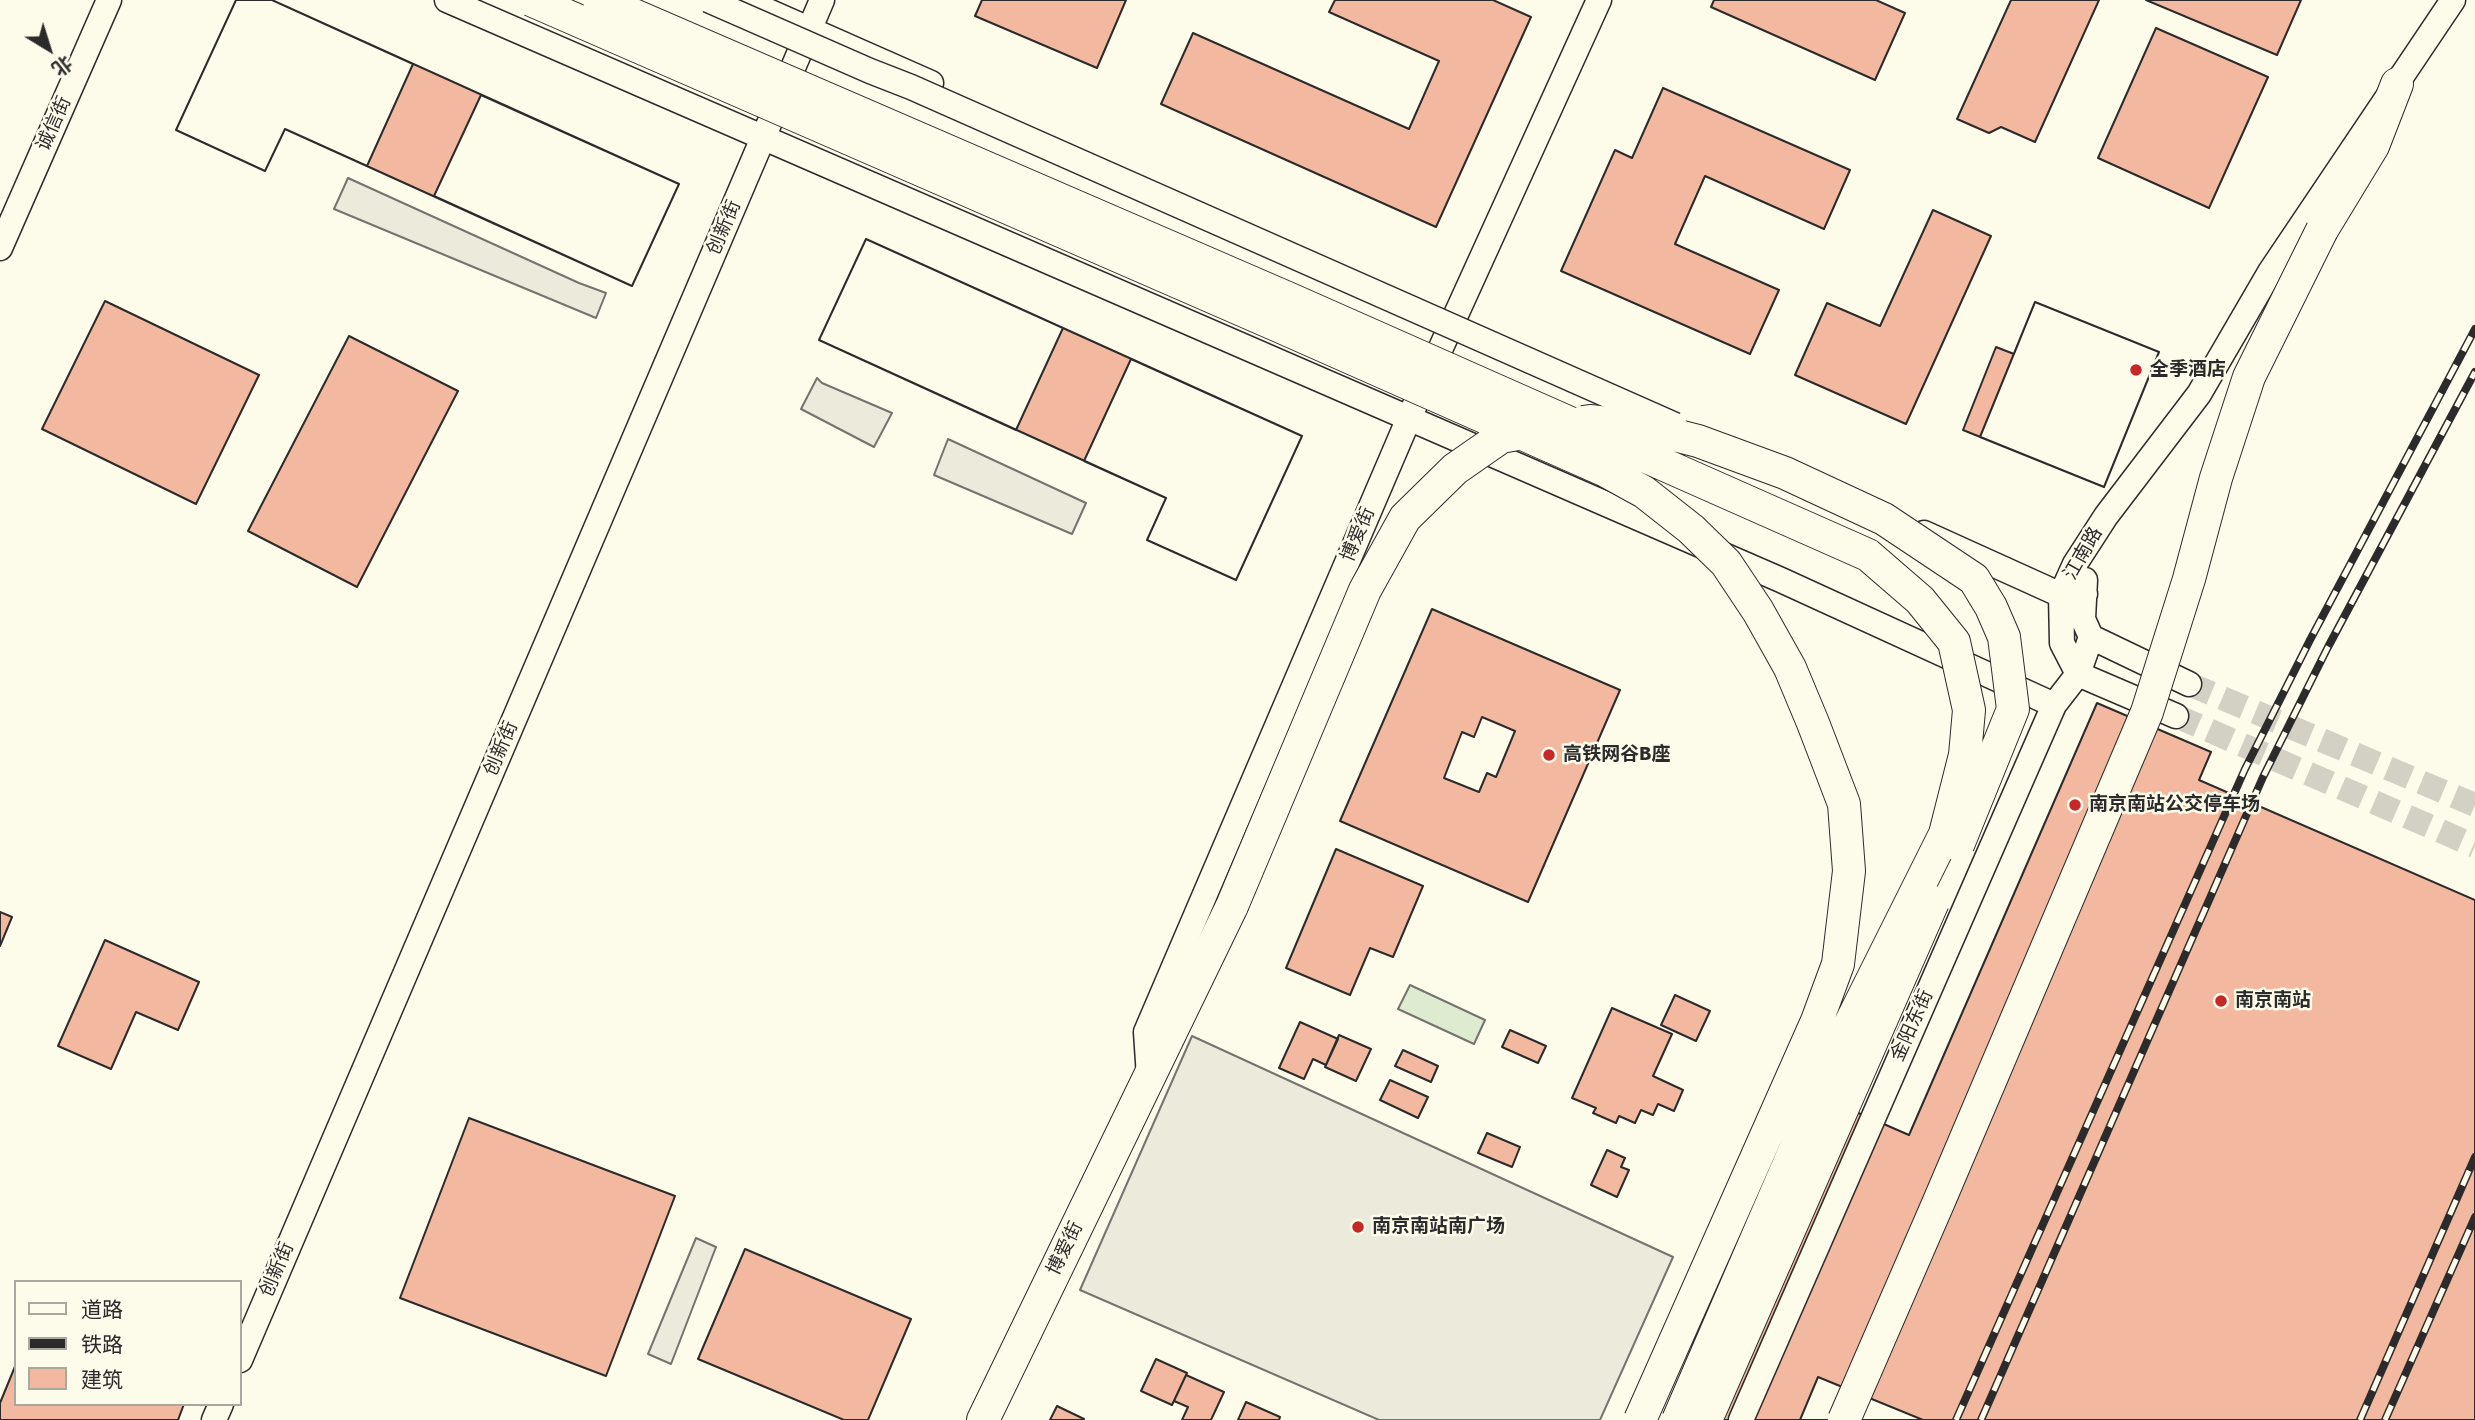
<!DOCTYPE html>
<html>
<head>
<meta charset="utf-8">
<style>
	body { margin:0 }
	#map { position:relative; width:2475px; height:1420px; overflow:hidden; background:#fdfbea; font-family:Jost,"Noto Sans SC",sans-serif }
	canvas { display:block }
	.legend { position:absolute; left:14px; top:1280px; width:228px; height:126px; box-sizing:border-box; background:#fdfbea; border:2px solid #a9a89e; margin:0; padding:9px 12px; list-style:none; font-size:21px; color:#2b2b2b }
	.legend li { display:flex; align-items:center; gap:14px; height:35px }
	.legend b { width:35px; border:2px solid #a9a89e }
	.north { position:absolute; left:14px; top:14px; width:70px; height:70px; -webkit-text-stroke:5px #fdfbea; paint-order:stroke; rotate:142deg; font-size:19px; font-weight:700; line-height:28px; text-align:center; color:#2b2b2b }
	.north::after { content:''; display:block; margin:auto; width:24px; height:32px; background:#2b2b2b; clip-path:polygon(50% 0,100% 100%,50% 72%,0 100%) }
</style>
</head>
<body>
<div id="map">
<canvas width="2475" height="1420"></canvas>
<ul class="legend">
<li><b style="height:9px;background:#fdfbea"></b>道路</li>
<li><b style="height:9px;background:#2b2b2b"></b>铁路</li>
<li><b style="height:19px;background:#f2b8a0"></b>建筑</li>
</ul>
<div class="north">北</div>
</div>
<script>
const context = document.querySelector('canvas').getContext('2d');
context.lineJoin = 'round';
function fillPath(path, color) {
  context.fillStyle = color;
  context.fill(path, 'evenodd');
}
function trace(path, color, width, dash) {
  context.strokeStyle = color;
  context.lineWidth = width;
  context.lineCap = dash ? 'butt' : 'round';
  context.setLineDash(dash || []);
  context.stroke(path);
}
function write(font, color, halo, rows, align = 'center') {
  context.font = font + ' Jost,"Noto Sans SC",sans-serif';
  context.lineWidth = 5;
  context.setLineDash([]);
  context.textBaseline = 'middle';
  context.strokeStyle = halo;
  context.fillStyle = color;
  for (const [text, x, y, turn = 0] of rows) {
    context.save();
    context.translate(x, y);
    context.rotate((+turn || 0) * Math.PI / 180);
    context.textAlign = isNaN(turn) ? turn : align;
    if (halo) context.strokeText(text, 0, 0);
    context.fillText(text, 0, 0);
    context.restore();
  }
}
const green = new Path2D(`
	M 1410,985 L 1485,1020 L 1474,1044 L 1398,1009 Z`);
fillPath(green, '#deebd1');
trace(green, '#74746e', 2);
const parking = new Path2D(`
	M 348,178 L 579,283 L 606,293 L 596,318 L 334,209 Z
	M 817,378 L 822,383 L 892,413 L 874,447 L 801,409 Z
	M 948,439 L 1086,503 L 1072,534 L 934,475 Z
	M 1192,1036 L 1673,1257 L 1600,1420 L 1379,1420 L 1080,1290 Z
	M 696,1238 L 716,1247 L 671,1364 L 648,1354 Z`);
fillPath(parking, '#eceadb');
trace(parking, '#74746e', 2);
const building = new Path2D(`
	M 236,0 L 272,0 L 413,64 L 367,166 L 285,129 L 265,171 L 176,130 Z
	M 236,0 L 272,0 L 679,184 L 632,286 L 285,129 L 265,171 L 176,130 Z
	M 982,0 L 1126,0 L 1097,68 L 975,16 Z
	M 1335,0 L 1493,0 L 1531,17 L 1436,227 L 1161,104 L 1193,33 L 1409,129 L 1439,61 L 1329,12 Z
	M 1714,0 L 1876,0 L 1905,13 L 1875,80 L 1711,7 Z
	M 2011,0 L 2099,0 L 2035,142 L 2001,127 L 1989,133 L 1957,119 Z
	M 2146,0 L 2301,0 L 2277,55 Z
	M 2156,28 L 2268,77 L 2209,208 L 2098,158 Z
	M 1663,88 L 1850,170 L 1824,229 L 1705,176 L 1675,244 L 1779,290 L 1750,354 L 1561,271 L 1615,150 L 1632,158 Z
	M 481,95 L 679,184 L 632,286 L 434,196 Z
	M 1933,210 L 1991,236 L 1906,424 L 1795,375 L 1827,303 L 1880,326 Z
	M 866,239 L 1302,436 L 1236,580 L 1147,540 L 1166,498 L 819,340 Z
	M 866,239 L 1063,328 L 1016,430 L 819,340 Z
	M 105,301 L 259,375 L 196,504 L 42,429 Z
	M 2035,302 L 2159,352 L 2104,487 L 1963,430 L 1996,347 L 2014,354 Z
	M 2035,302 L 2159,352 L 2104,487 L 1980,437 Z
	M 349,336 L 458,391 L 357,587 L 248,531 Z
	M 1131,359 L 1302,436 L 1236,580 L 1147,540 L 1166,498 L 1084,461 Z
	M 1432,609 L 1620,690 L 1528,902 L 1340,821 ZM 1482,717 L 1515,731 L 1496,777 L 1487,773 L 1479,792 L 1444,778 L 1462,732 L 1474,737 Z
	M 2097,703 L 2211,752 L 2199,780 L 2475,900 L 2475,1420 L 1694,1420 L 1833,1102 L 1909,1135 Z
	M 1336,849 L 1423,886 L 1393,957 L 1370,948 L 1350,995 L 1286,968 Z
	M 0,912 L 12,917 L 0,946 Z
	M 105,940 L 199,982 L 178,1030 L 136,1012 L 111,1069 L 58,1046 Z
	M 1675,995 L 1710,1011 L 1696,1041 L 1661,1025 Z
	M 1612,1008 L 1672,1034 L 1653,1076 L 1683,1090 L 1674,1111 L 1658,1104 L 1653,1115 L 1641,1110 L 1635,1123 L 1619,1116 L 1616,1123 L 1593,1113 L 1596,1108 L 1572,1098 Z
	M 1300,1022 L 1338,1039 L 1326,1065 L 1313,1059 L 1304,1079 L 1279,1068 Z
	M 1510,1030 L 1546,1046 L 1538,1063 L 1502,1047 Z
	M 1339,1035 L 1371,1049 L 1356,1081 L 1325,1067 Z
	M 1403,1050 L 1438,1066 L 1431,1082 L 1395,1066 Z
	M 1390,1080 L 1428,1097 L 1418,1118 L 1380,1100 Z
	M 469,1118 L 675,1196 L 606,1376 L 400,1298 Z
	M 1487,1133 L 1520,1147 L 1512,1167 L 1478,1153 Z
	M 1607,1150 L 1625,1158 L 1621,1167 L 1629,1170 L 1617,1197 L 1591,1185 Z
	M 745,1249 L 911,1319 L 868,1420 L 844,1420 L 698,1359 Z
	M 1156,1359 L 1187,1373 L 1172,1405 L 1141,1391 Z
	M 16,1364 L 16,1404 L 184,1404 L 178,1420 L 0,1420 L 0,1403 Z
	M 1186,1375 L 1224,1392 L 1211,1420 L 1182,1420 L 1188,1407 L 1174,1401 Z
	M 1818,1377 L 1923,1420 L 1800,1420 Z
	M 1246,1402 L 1280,1417 L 1279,1420 L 1238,1420 Z
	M 1057,1406 L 1084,1419 L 1083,1420 L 1050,1420 Z`);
fillPath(building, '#f2b8a0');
trace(building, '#2b2b2b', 2);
trace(new Path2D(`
	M 2189,684 L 2475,805
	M 2176,716 L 2475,846`), '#d3d1c4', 24, [24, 12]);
const minor = new Path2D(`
	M 447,0 L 1781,580 L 2054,705
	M 743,0 L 931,83
	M 0,248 L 109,0
	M 1924,533 L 2061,595 L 2085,594
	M 2085,580 L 2083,619 L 2091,637 L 2189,684
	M 2176,716 L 2078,674 L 2062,643 L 2061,595 L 2075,564 L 2106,516 L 2199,394 L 2270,272 L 2453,0
	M 1149,1077 L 1146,1032 L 1409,418 L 1599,0
	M 240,1360 L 822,0
	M 214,1420 L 221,1404
	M 1741,1420 L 2054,705 L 2078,674 L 2091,637`);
const major = new Path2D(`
	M 2322,230 L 2373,146 L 2397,84
	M 983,1420 L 1232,906`);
trace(minor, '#2b2b2b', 27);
trace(major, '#2b2b2b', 34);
trace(minor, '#fdfbea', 24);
trace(major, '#fdfbea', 32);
const rail = new Path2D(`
	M 1956,1420 L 2245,769 L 2310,640 L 2475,329
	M 1981,1420 L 2263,777 L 2328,647 L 2475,372
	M 2360,1420 L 2475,1157
	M 2385,1420 L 2475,1217`);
trace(rail, '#2b2b2b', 8);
trace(rail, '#fdfbea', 5, [16]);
const minorBridge = new Path2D(`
	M 708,0 L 870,71 L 911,87 L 1675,425`);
const majorBridge = new Path2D(`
	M 531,0 L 1281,327 L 1604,470 L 1644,492 L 1691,529 L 1726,563 L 1758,611 L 1790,668 L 1813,723 L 1844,804 L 1849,871 L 1838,964 L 1817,1021 L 1640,1420
	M 599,0 L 1290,299 L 1868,555 L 1920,600 L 1954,642 L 1969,710 L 1965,755 L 1945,834 L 1845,1034 L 1678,1420
	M 1583,422 L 1590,421 L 1643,427 L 1698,441 L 1785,473 L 1884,519 L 1974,579 L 1991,607 L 2004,637 L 2013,709 L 1958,845
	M 1232,906 L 1365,590 L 1405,518 L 1455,469 L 1501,437 L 1529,432
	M 1706,1420 L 1933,902
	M 1844,1420 L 1940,1199 L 2147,712 L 2189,579 L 2216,478 L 2249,377 L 2322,230`);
trace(minorBridge, '#2b2b2b', 27, []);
trace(majorBridge, '#2b2b2b', 34, []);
trace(minorBridge, '#fdfbea', 24);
trace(majorBridge, '#fdfbea', 32);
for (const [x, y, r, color] of [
	[2136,370,7,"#c62828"],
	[1549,755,7,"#c62828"],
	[2075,805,7,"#c62828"],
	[2221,1001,7,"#c62828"],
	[1358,1227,7,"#c62828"]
]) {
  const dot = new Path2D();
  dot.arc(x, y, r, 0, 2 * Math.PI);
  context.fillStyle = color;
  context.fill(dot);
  trace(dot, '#fdfbea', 2.5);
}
write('19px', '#2b2b2b', '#fdfbea', [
	["诚信街",55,124,-66],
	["创新街",725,228,-67],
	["博爱街",1359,535,-67],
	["江南路",2084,554,-60],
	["创新街",502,749,-67],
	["金阳东街",1913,1026,-66],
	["博爱街",1066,1249,-64],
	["创新街",278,1270,-67]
]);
write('bold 19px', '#2b2b2b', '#fdfbea', [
	["全季酒店",2150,370],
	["高铁网谷B座",1563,755],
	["南京南站公交停车场",2089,805],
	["南京南站",2235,1001],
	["南京南站南广场",1372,1227]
], 'left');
</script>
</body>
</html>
